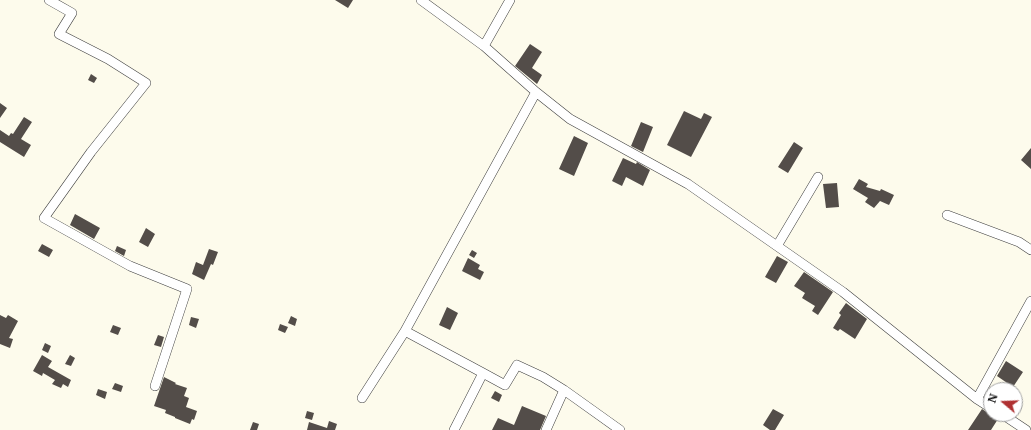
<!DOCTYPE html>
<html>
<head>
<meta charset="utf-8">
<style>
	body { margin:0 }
	#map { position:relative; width:1031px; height:430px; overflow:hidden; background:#fdfbec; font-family:Merriweather,serif }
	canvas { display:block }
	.north { position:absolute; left:983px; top:382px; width:40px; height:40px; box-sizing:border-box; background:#fff; border:1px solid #9d9d9d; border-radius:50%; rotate:289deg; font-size:11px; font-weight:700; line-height:16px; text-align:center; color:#0b0b0b }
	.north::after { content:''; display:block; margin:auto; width:14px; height:18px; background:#af3031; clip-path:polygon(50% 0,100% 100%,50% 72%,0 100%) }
</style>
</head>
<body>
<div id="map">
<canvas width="1031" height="430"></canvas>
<div class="north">N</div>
</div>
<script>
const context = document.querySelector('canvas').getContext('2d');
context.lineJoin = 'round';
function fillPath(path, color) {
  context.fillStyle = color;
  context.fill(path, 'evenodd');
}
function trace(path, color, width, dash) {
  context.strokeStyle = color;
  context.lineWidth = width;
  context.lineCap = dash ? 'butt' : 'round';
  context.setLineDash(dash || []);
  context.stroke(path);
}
fillPath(new Path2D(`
	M 335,0 L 353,0 L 348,8 Z
	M 530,44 L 542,52 L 532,68 L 542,75 L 537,84 L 515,66 Z
	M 91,74 L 97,78 L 94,83 L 88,80 Z
	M 0,103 L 7,108 L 0,118 Z
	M 684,111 L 701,119 L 704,113 L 712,117 L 691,157 L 667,145 Z
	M 24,117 L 32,122 L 21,139 L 31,145 L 24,157 L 0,142 L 0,130 L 9,136 L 11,133 L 13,134 Z
	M 641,122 L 653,127 L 643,152 L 631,146 Z
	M 574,136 L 588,143 L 574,176 L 559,169 Z
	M 794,142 L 803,148 L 788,173 L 778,167 Z
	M 1031,148 L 1031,169 L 1021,160 Z
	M 623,158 L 636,164 L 637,162 L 650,170 L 643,186 L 626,177 L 622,186 L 612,181 Z
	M 859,179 L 868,184 L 866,187 L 880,191 L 881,189 L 894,195 L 889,205 L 880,201 L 874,208 L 865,202 L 868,198 L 853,189 Z
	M 837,183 L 839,207 L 826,208 L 823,184 Z
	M 75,214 L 100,228 L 94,239 L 70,225 Z
	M 146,228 L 155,234 L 148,247 L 139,242 Z
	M 42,244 L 53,250 L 49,257 L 38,251 Z
	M 117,246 L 126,250 L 124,256 L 115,251 Z
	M 209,249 L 218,252 L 213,265 L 211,264 L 204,280 L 192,274 L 196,262 L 203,265 Z
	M 472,250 L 477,253 L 474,258 L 469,255 Z
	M 777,256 L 788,262 L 776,283 L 765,277 Z
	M 468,258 L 480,265 L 478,269 L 484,272 L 480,280 L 462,271 Z
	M 804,272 L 833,292 L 818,315 L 812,311 L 815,306 L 802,298 L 805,293 L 794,286 Z
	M 846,303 L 867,319 L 855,339 L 840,329 L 838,331 L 833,328 L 841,315 L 839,313 Z
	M 447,307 L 458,313 L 450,330 L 439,325 Z
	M 0,315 L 6,318 L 8,315 L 18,321 L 9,338 L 13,339 L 10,348 L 0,344 Z
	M 291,316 L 297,319 L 295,326 L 288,323 Z
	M 191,317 L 199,319 L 196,328 L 189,325 Z
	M 280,324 L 288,327 L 285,333 L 278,330 Z
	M 113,325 L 121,328 L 118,335 L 110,332 Z
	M 158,335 L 164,337 L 161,347 L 154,345 Z
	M 45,343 L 51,346 L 48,353 L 42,350 Z
	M 42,355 L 52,361 L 48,367 L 71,380 L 68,387 L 63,384 L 61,388 L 52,384 L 55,380 L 43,373 L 42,376 L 33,371 Z
	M 70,355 L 75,358 L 71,366 L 65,364 Z
	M 1006,361 L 1023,372 L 1013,387 L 997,376 Z
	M 164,377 L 176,383 L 175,384 L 187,388 L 184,396 L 189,398 L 186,407 L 197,411 L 194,420 L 192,419 L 190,424 L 175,418 L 175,417 L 165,413 L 166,410 L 154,406 Z
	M 115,383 L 123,386 L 121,392 L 112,389 Z
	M 98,389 L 107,392 L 105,399 L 96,395 Z
	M 495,391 L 502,395 L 499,402 L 491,398 Z
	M 522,406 L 546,416 L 540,430 L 492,430 L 498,418 L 514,425 Z
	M 773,409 L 784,415 L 775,430 L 770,430 L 763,425 Z
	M 982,409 L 998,419 L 991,430 L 968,430 Z
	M 307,411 L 314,413 L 312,420 L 305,418 Z
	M 329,421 L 337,424 L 335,430 L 307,430 L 309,422 L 327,428 Z
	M 253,422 L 259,424 L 257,430 L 250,430 Z`), '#534d49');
const minor = new Path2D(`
	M 49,0 L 72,13 L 59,34 L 108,59 L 146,83 L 91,152 L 44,218 L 130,266 L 187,289 L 155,386
	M 421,0 L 484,46 L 536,92 L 570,119 L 688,184 L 843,292 L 977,399 L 991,408
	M 484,46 L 510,0
	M 947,215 L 1019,242 L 1031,250
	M 777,246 L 818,177
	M 405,331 L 536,92
	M 362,398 L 405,331 L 483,373
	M 977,399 L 1031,301
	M 1002,414 L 1026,430
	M 454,430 L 483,373 L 505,385 L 517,365 L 543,377 L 564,390 L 620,430
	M 546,430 L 564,390`);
trace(minor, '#3e3e3e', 10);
trace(minor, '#fff', 9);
</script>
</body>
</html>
